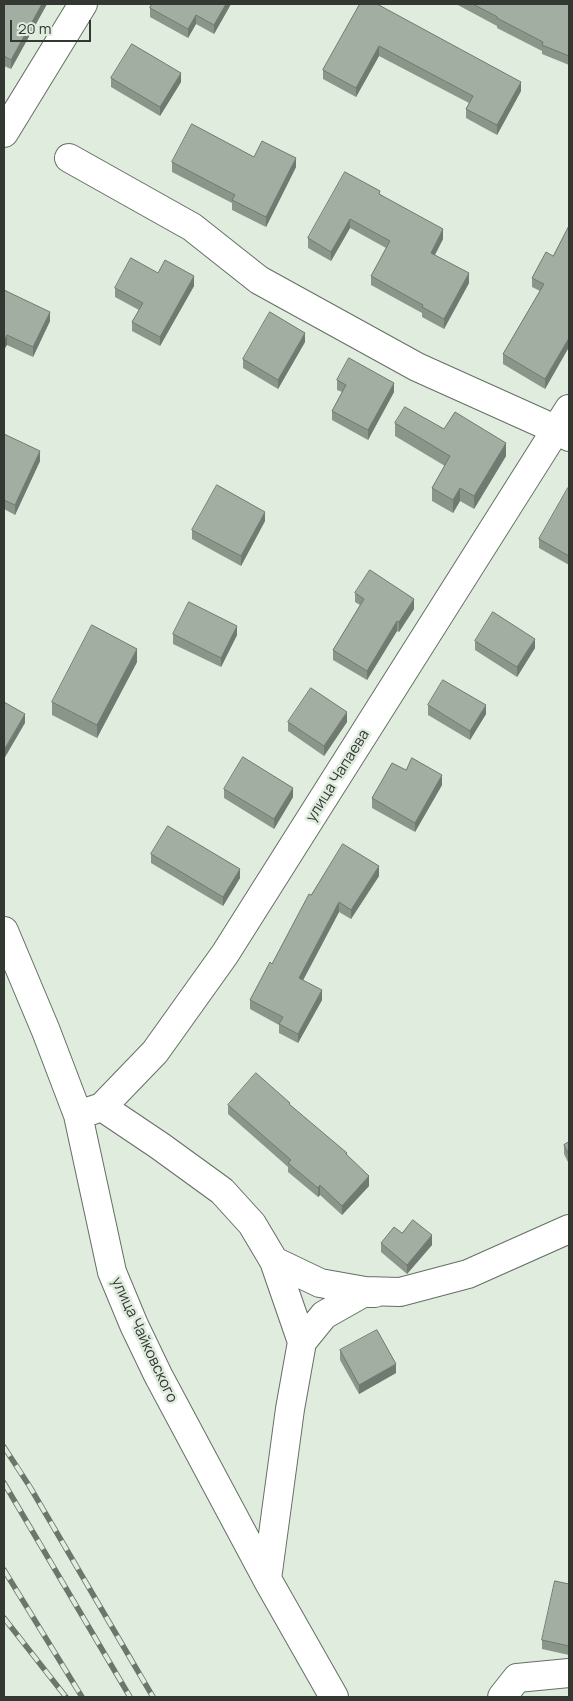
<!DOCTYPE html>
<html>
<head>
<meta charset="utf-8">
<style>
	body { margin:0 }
	#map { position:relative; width:573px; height:1701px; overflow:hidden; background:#dfecde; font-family:Manrope,sans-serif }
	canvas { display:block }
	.frame { position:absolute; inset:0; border:5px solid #333832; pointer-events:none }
	.scale { position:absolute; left:10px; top:20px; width:81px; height:22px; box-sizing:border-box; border:2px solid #333832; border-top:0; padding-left:6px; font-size:15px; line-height:18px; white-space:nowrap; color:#333832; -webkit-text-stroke:4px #dfecde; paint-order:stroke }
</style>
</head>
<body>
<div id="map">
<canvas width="573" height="1701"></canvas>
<div class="frame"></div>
<div class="scale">20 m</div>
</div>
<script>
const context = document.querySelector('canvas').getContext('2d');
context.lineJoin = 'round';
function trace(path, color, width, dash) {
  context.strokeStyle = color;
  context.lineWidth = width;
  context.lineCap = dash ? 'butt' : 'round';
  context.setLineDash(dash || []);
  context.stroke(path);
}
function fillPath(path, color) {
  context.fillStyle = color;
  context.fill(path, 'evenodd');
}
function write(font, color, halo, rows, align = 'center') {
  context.font = font + ' Manrope,sans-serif';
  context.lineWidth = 5;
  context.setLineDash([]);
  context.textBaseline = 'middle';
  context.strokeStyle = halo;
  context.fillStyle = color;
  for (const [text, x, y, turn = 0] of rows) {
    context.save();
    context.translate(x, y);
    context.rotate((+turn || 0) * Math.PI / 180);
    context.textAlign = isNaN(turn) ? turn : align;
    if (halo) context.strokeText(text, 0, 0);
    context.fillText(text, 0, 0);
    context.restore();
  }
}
const minor = new Path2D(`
	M 4,133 L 83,4
	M 69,158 L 192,227 L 259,280 L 417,367 L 557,430 L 569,437
	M 4,931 L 46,1031 L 78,1115 L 112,1272 L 134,1325 L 158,1375 L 267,1579 L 334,1697
	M 102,1107 L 160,1146 L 222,1191 L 252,1224 L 274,1261 L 320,1283 L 365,1291 L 400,1292 L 468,1274 L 569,1229
	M 78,1115 L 102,1107 L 155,1052 L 225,954 L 569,409
	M 274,1261 L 302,1342
	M 267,1579 L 290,1409 L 302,1342 L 324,1315 L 363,1293 L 375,1293
	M 502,1697 L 517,1678 L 569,1673`);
trace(minor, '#656f64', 30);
trace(minor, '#fff', 28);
const rail = new Path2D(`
	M 4,1447 L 30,1487 L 153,1697
	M 4,1483 L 130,1697
	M 4,1570 L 82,1697
	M 4,1618 L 66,1697`);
trace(rail, '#6d756c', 5.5);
trace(rail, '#dfecde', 4, [11]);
fillPath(new Path2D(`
	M 4,4 L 47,4 L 11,69 L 4,66 Z
	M 152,4 L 231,4 L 214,34 L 196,24 L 188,38 L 150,17 L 150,8 Z
	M 360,4 L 521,91 L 497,135 L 466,118 L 466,109 L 469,103 L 379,56 L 356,97 L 323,79 L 323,70 Z
	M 456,4 L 569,4 L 569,65 L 542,54 L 542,51 L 497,28 L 497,26 Z
	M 111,78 L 181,82 L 160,116 L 111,87 Z
	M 254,157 L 296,167 L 266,227 L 232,210 L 232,203 L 172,172 L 172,162 Z
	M 380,194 L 443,239 L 435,255 L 469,283 L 444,329 L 422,317 L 422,313 L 371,285 L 371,276 L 386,248 L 350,228 L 331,261 L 308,248 L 308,238 Z
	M 569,226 L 569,347 L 545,389 L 503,364 L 503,354 L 540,291 L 532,287 L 532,278 L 553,256 Z
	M 158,273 L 194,286 L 160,346 L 132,331 L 132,322 L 139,310 L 115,297 L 115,288 Z
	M 4,290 L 50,321 L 33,357 L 7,345 Z
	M 305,342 L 278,389 L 243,368 L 243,359 Z
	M 337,380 L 394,392 L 368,440 L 332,420 L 332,411 L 342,392 L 337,390 Z
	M 395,423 L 444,429 L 506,456 L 474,509 L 460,501 L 453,513 L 432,501 L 432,488 L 445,466 L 395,436 Z
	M 4,434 L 40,461 L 15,515 L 4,509 Z
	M 569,489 L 569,565 L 539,548 L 539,539 Z
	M 265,521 L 241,566 L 192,539 L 192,530 Z
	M 355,593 L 414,609 L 399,632 L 397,631 L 367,680 L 333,660 L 333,650 L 360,605 L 355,602 Z
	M 173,634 L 237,635 L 221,667 L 173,644 Z
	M 475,641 L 535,648 L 517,677 L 475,650 Z
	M 137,662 L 97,738 L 52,715 L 52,702 Z
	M 428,705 L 486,714 L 470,740 L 428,715 Z
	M 288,722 L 347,722 L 324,756 L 288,731 Z
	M 406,770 L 442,785 L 415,832 L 372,808 L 372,798 Z
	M 224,789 L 293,797 L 274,829 L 224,798 Z
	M 151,854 L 240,878 L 223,906 L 151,863 Z
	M 379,876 L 351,919 L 339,912 L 303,980 L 322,1000 L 298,1043 L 279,1033 L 279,1025 L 250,1009 L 250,1000 L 272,964 L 311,895 Z
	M 228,1105 L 290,1105 L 347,1155 L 369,1186 L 342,1215 L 320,1195 L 318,1197 L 288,1172 L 288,1167 L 228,1114 Z
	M 569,1142 L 569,1164 L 564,1154 L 564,1145 Z
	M 402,1233 L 432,1245 L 407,1274 L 381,1252 L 381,1243 Z
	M 340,1350 L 396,1373 L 359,1394 L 340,1360 Z
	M 569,1584 L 569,1655 L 542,1649 L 542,1640 Z`), '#8b968a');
fillPath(new Path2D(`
	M 42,4 L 47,4 L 11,69 L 11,60 Z
	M 226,4 L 231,4 L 214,34 L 214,25 Z
	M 196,15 L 196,24 L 188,38 L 188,29 Z
	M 379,46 L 379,56 L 356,97 L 356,88 Z
	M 181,73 L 181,82 L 160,116 L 160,107 Z
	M 521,82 L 521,91 L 497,135 L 497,125 Z
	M 296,158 L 296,167 L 266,227 L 266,217 Z
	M 350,219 L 350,228 L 331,261 L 331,252 Z
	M 443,229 L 443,239 L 431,262 L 431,253 Z
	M 469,273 L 469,283 L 444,329 L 444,319 Z
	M 194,276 L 194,286 L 160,346 L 160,337 Z
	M 50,312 L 50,321 L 33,357 L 33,347 Z
	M 305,333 L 305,342 L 278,389 L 278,380 Z
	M 7,335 L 7,345 L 4,350 L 4,341 Z
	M 569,338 L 569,347 L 545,389 L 545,379 Z
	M 394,383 L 394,392 L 368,440 L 368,430 Z
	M 506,443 L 506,456 L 474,509 L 474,496 Z
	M 40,451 L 40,461 L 15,515 L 15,505 Z
	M 460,488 L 460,501 L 453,513 L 453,500 Z
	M 265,512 L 265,521 L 241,566 L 241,556 Z
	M 414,599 L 414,609 L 399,632 L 399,622 Z
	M 397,621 L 397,631 L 367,680 L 367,671 Z
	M 237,626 L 237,635 L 221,667 L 221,658 Z
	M 535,639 L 535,648 L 517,677 L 517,667 Z
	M 137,649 L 137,662 L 97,738 L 97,725 Z
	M 486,705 L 486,714 L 470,740 L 470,731 Z
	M 347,712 L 347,722 L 324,756 L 324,746 Z
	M 25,714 L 25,723 L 4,759 L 4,750 Z
	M 442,775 L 442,785 L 415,832 L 415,823 Z
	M 293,788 L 293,797 L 274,829 L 274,819 Z
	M 379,866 L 379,876 L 351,919 L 351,910 Z
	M 240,869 L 240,878 L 223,906 L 223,897 Z
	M 339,902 L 339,912 L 299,988 L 299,978 Z
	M 322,990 L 322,1000 L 298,1043 L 298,1034 Z
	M 369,1176 L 369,1186 L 342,1215 L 342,1206 Z
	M 320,1185 L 320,1195 L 318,1197 L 318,1188 Z
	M 432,1235 L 432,1245 L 407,1274 L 407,1265 Z
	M 396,1364 L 396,1373 L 359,1394 L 359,1385 Z`), '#717a71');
const building = new Path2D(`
	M 4,4 L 42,4 L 11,60 L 4,56 Z
	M 152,4 L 226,4 L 214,25 L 196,15 L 188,29 L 150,8 Z
	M 360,4 L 377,4 L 521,82 L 497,125 L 466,109 L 473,96 L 379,46 L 356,88 L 323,70 Z
	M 473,4 L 569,4 L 569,56 L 542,45 L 543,42 L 497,18 L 497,17 Z
	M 132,44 L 181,73 L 160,107 L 111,78 Z
	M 192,124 L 254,157 L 262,141 L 296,158 L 266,217 L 232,200 L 235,195 L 172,162 Z
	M 345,172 L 380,191 L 379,194 L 443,229 L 431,253 L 469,273 L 444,319 L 422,307 L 423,305 L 371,276 L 390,241 L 350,219 L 331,252 L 308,238 Z
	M 569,226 L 569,338 L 545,379 L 503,354 L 544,284 L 532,278 L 546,252 L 553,256 Z
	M 131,258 L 158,273 L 165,260 L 194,276 L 160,337 L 132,322 L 143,303 L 115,288 Z
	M 4,290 L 50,312 L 33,347 L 7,335 L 4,341 Z
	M 270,312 L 305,333 L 278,380 L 243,359 Z
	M 349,358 L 394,383 L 368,430 L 332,411 L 346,385 L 337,380 Z
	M 405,407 L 444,429 L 455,412 L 506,443 L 474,496 L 460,488 L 453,500 L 432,488 L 450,456 L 395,423 Z
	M 4,434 L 40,451 L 15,505 L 4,500 Z
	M 217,485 L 265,512 L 241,556 L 192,530 Z
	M 568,488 L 569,489 L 569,556 L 539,539 Z
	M 370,570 L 414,599 L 399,622 L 397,621 L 367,671 L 333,650 L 364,599 L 355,593 Z
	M 189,602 L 237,626 L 221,658 L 173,634 Z
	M 493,612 L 535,639 L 517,667 L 475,641 Z
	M 92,625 L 137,649 L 97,725 L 52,702 Z
	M 443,680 L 486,705 L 470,731 L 428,705 Z
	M 311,688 L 347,712 L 324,746 L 288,722 Z
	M 4,702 L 25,714 L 4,750 Z
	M 243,757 L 293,788 L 274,819 L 224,789 Z
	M 412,758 L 442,775 L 415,823 L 372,798 L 392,763 L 406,770 Z
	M 168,826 L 240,869 L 223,897 L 151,854 Z
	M 343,844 L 379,866 L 351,910 L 339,902 L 299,978 L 322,990 L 298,1034 L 279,1024 L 283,1017 L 250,1000 L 270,962 L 272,964 L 309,894 L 311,895 Z
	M 256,1073 L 290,1103 L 289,1104 L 347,1153 L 346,1154 L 369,1176 L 342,1206 L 320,1185 L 318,1188 L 288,1163 L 291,1160 L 228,1105 Z
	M 569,1142 L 569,1155 L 564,1145 Z
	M 413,1220 L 432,1235 L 407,1265 L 381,1243 L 394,1227 L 402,1233 Z
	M 377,1330 L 396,1364 L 359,1385 L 340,1350 Z
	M 555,1581 L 569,1584 L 569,1646 L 542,1640 Z`);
fillPath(building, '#a2aea1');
trace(building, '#717a71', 1);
write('15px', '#333832', '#dfecde', [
	["улица Чапаева",338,776,-58],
	["улица Чайковского",144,1340,65]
]);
</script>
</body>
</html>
